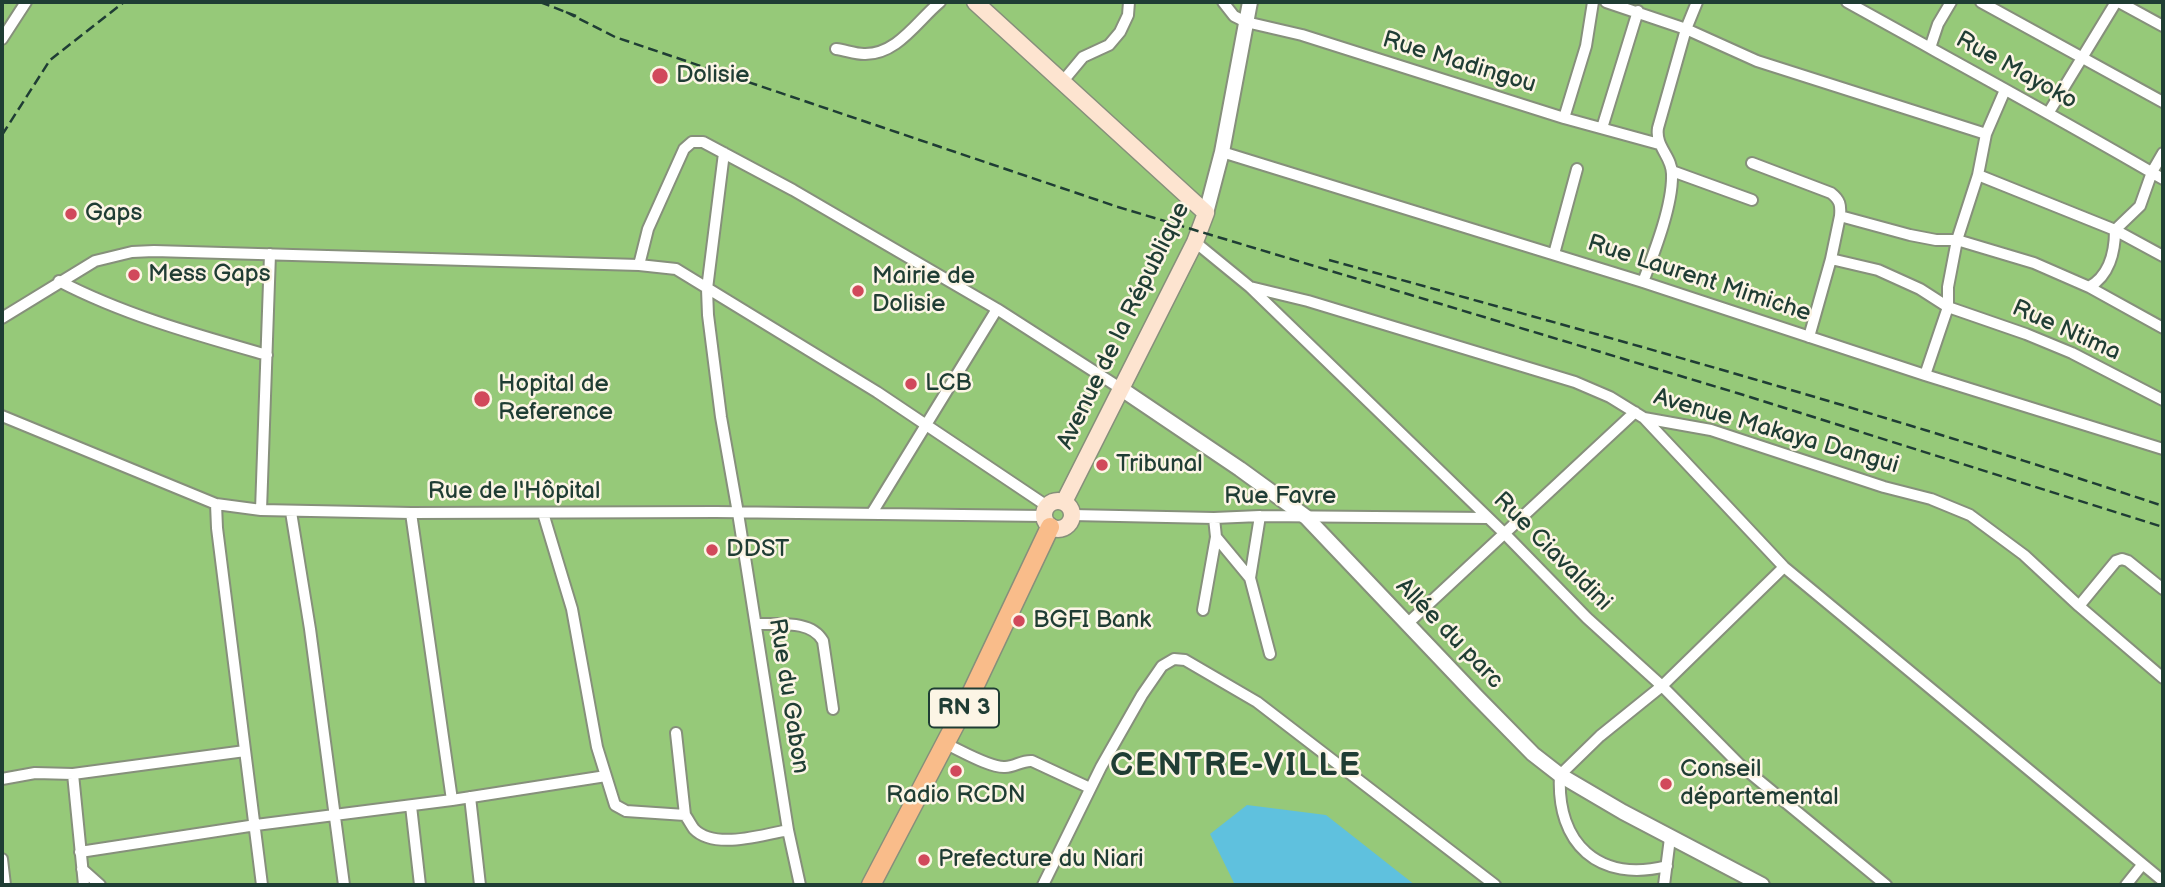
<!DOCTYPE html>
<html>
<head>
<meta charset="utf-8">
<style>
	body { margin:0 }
	#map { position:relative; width:2165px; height:887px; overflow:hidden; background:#ede3c2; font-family:"Balsamiq Sans",sans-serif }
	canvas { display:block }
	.frame { position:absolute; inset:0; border:4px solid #1f3d34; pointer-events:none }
</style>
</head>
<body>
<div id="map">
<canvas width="2165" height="887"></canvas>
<div class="frame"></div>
</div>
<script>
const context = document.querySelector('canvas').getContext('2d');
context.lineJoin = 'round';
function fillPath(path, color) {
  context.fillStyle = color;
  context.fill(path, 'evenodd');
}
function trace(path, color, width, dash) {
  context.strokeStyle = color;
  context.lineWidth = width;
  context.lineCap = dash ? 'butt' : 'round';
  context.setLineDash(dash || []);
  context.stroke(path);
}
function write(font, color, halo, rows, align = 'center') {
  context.font = font + ' "Balsamiq Sans",sans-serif';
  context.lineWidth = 5;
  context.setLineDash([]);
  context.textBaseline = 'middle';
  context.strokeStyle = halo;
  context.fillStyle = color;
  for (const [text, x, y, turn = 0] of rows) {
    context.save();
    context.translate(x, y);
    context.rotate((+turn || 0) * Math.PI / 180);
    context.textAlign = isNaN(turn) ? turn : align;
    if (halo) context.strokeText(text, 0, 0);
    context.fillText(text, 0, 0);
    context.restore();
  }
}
fillPath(new Path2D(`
	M 2,2 L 2163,2 L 2163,885 L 2,885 Z`), '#96c979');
fillPath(new Path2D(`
	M 1247,805 L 1326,815 L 1415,885 L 1235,885 L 1210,834 Z`), '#5fc1de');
const minor = new Path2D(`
	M 1223,2 L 1234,16 L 1246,22 L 1302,35 L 1564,118 L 1659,144
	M 1606,2 L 1686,29 L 1757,61 L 1986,134
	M 1847,2 C 1953,61 2059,118 2163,179
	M 1981,2 L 2163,102
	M 2119,2 L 2163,26
	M 2,39 L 26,2
	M 1930,48 L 1938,24 L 1951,2
	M 836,49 C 845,50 855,54 864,54 C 897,55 917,21 940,2
	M 1063,81 L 1083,57 L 1109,45 L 1120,32 L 1128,15 L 1129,2
	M 2049,112 L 2116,2
	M 1564,118 L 1586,46 L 1593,2
	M 1602,128 L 1638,11
	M 1222,152 L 1643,282 L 1925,375 L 2163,449
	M 724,153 L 707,289 L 708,315 L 721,417 L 738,513 L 788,830 L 800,885
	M 1752,163 L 1831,193 C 1840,200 1841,205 1840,216
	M 1672,171 L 1752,200
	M 1978,175 L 2115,230 L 2163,256
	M 1195,242 L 1250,287 L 1504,533 L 1587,618 L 1662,686 L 1739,764 L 1886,885
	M 1554,254 L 1577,169
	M 1831,259 L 1878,270 L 1920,289 L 1948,307 L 2026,334 L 2072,353 L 2163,400
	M 639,265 L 648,229 L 684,149 L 692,142 L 703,142 L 793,190 L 997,309 L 1120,388
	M 59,281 C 124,315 197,335 267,355
	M 1643,282 C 1654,253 1673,205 1672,174 C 1672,156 1655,147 1658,128 L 1686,29 L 1697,2
	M 1250,287 L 1308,301 L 1575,382 L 1610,397 L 1644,418 L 1711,430 L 1884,487 L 1931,499 L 1970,515 L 2024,555 L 2079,606 L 2163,678
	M 2089,287 C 2109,276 2115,252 2115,230 L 2140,206 L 2152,172 L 2163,153
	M 2,318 L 95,261 L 132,252 L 154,251 L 639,265 L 676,269 L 877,392 L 1047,506
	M 1809,337 L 1831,259 L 1840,216 L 1910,235 L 1936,240 L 1957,240 L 2034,263 L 2089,287 L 2163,328
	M 1925,375 L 1948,307 L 1948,287 L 1957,240 L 1978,175 L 1986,134 L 2005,90
	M 2,416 L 216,504 L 261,510 L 411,513 L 716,512 L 1044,516
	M 1644,418 L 1784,567 L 2163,881
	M 216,504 L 217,528 L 262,885
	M 261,510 L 270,254
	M 291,512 L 310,629 L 344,885
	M 411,513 L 452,800
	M 543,513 L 572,609 L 597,747 L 615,805 L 626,811 L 685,815 C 688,819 691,825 694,829 C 714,850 763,835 788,830
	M 872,513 L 997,309
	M 1072,515 L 1214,518 L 1260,516 L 1488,518
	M 1260,516 L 1250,578 L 1270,654
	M 1214,518 L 1216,537 L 1250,578
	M 2079,606 L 2116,561 L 2122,559 L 2128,561 L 2163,589
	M 1203,610 L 1216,537
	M 756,624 C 777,625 811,619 823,641 L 833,709
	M 1407,624 L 1635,412
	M 676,733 L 685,815
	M 946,744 C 960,750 990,768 1005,767 C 1015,767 1022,760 1032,761 L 1090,788
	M 73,774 L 84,885
	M 2,779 L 35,773 L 73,774 L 245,751
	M 470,797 L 480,885
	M 411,806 L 420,885
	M 80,852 L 256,825 L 452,800 L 606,776
	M 2,859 L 5,885
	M 1667,866 C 1599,883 1556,844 1560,775 L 1600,736 L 1662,686 L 1784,567
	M 82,869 L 100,885
	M 1043,885 L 1101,767 L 1142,695 L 1162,666 L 1174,659 L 1185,660 L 1257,702 L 1495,885
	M 1664,885 L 1670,838
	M 2126,885 L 2142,865`);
const tertiary = new Path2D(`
	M 1206,213 L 1222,152 L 1250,2
	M 1120,388 L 1240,469 L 1306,517 L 1477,697 L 1533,754 L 1560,775 L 1623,812 L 1762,885`);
const secondary = new Path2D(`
	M 975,2 L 1206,213 L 1195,242 L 1064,502
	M1044 515a14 14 0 1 1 28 0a14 14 0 1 1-28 0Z`);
const trunk = new Path2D(`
	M 871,885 L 969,698 L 1050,527`);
trace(minor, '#86907b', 14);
trace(tertiary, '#86907b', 18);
trace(secondary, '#86907b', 19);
trace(trunk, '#86907b', 21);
trace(minor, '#fff', 10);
trace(tertiary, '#fff', 14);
trace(secondary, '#fde4d0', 16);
trace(trunk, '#f9bc8a', 18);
trace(new Path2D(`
	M 540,2 L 576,16
	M 566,12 L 615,37 L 1118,207 L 1737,393 L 2163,527
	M 2,135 L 50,60 L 124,2
	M 1329,260 C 1609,337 1888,414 2163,506`), '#1f3d34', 2.5, [10, 5]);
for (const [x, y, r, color] of [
	[660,76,9,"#d1495b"],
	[71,214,7,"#d1495b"],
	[134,275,7,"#d1495b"],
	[858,291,7,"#d1495b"],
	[911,384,7,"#d1495b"],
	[482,399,9,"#d1495b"],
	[1102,465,7,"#d1495b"],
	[712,550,7,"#d1495b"],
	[1019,621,7,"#d1495b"],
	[956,771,7,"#d1495b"],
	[1666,784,7,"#d1495b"],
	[924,860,7,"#d1495b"]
]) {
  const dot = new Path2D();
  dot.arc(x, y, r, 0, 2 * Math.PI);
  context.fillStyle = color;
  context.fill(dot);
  trace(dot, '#fcf5e5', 2.5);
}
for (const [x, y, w] of [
	[964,708,70]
]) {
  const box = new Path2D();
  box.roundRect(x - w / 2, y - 19.5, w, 39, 5);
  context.fillStyle = '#fcf5e5';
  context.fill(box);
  trace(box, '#1f3d34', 2);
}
write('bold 23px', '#1f3d34', null, [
	["RN 3",964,708]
]);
write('24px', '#1f3d34', '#fcf5e5', [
	["Rue Madingou",1459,63,17],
	["Rue Mayoko",2016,71,29],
	["Rue Laurent Mimiche",1699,279,18],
	["Avenue de la République",1124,326,-64],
	["Rue Ntima",2066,331,24],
	["Avenue Makaya Dangui",1776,432,16],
	["Rue de l'Hôpital",514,492],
	["Rue Favre",1280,497],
	["Rue Ciavaldini",1552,552,45],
	["Allée du parc",1449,634,46],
	["Rue du Gabon",788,696,81]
]);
write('24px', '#1f3d34', '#fcf5e5', [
	["Dolisie",676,76],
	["Gaps",85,214],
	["Mess Gaps",148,275],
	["Mairie de",872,277],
	["Dolisie",872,305],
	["LCB",925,384],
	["Hopital de",498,385],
	["Reference",498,413],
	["Tribunal",1116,465],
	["DDST",726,550],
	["BGFI Bank",1033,621],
	["Conseil",1680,770],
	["départemental",1680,798],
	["Radio RCDN",956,796,"center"],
	["Prefecture du Niari",938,860]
], 'left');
context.letterSpacing = '2px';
write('bold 32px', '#1f3d34', '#fcf5e5', [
	["CENTRE-VILLE",1236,767]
]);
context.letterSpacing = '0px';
</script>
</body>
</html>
